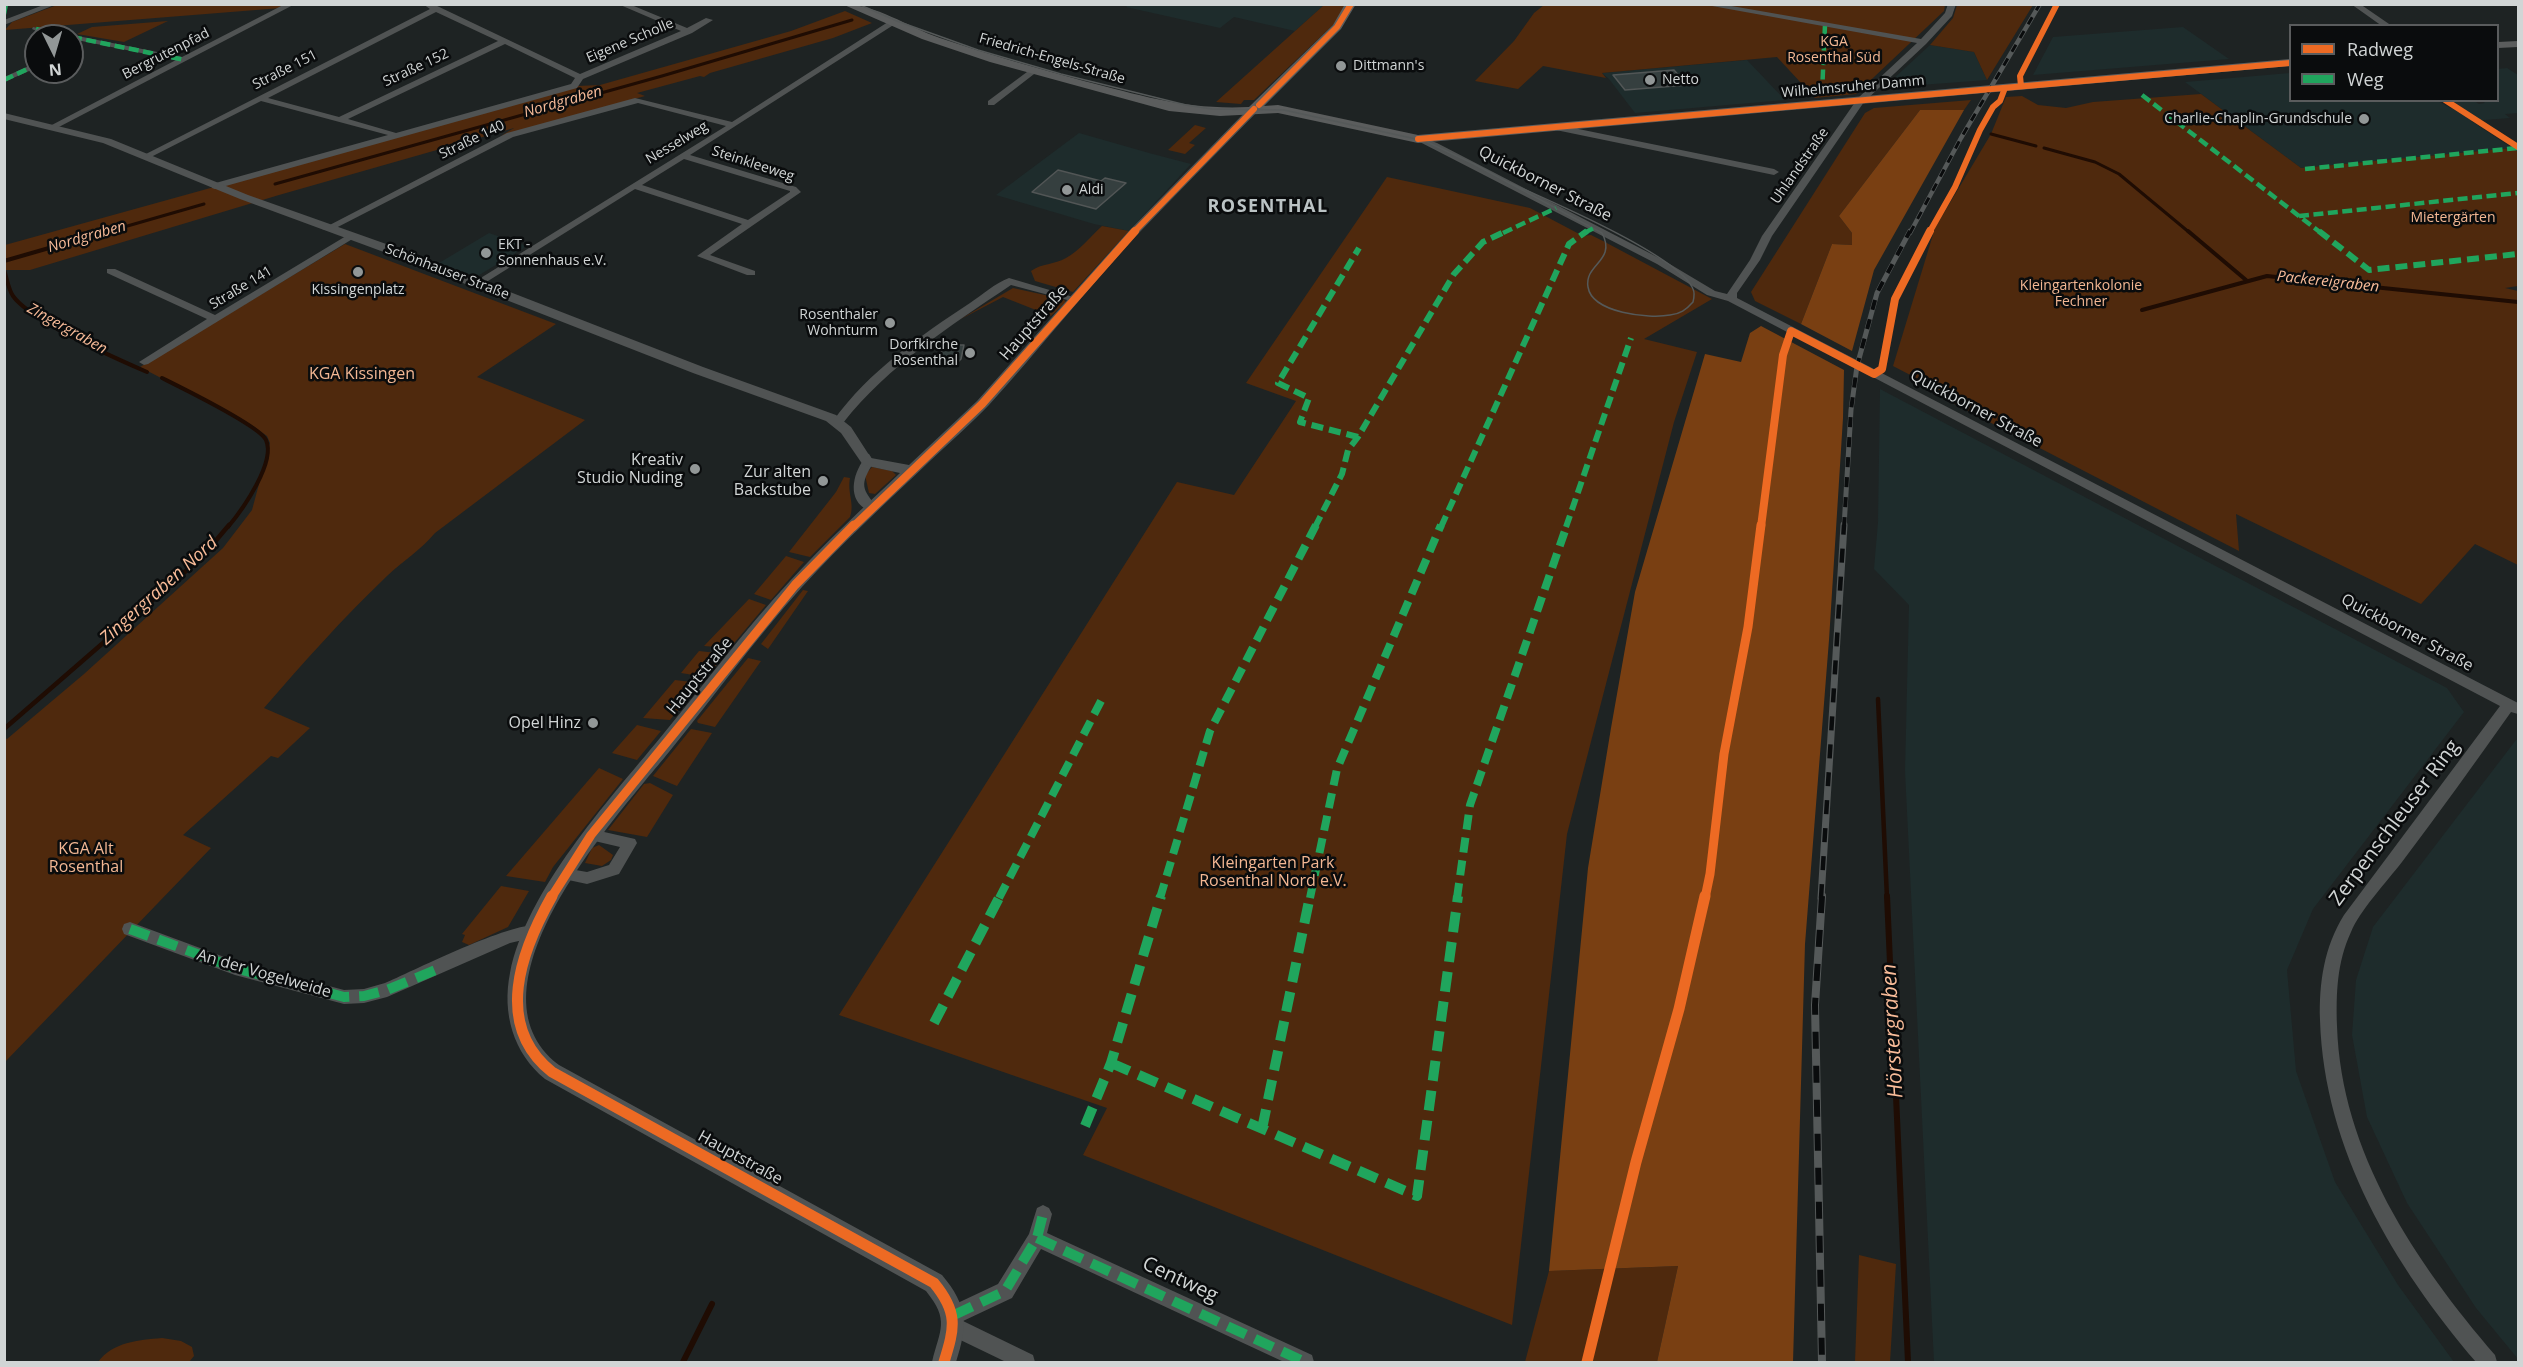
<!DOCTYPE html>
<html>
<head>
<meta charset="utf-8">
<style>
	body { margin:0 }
	#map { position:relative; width:2523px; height:1367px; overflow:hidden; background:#1e2323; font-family:"Open Sans",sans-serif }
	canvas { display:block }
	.frame { position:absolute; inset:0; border:6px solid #d1d5d5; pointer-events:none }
	.legend { position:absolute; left:2289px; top:24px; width:210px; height:78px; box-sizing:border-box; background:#0a0c0d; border:2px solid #5a5c5d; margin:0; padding:8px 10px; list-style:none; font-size:18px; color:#d1d5d5 }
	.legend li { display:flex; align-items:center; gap:12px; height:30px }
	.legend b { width:30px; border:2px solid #5a5c5d }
	.north { position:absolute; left:24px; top:24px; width:60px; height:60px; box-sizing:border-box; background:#0a0c0d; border:2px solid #5a5c5d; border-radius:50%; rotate:175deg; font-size:16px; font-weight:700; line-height:24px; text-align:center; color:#d1d5d5 }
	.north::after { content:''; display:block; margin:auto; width:21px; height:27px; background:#929797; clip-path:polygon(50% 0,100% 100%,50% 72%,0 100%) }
</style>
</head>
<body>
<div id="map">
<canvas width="2523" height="1367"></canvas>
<div class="frame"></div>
<ul class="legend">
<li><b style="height:8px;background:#ed6a23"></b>Radweg</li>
<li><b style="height:8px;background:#20a55d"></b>Weg</li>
</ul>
<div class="north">N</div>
</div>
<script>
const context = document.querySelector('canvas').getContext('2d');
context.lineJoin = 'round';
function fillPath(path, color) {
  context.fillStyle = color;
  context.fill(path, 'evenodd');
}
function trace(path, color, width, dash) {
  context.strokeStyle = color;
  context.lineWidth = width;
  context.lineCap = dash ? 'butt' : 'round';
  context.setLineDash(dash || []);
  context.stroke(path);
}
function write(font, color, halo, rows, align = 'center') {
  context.font = font + ' "Open Sans",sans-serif';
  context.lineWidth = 5;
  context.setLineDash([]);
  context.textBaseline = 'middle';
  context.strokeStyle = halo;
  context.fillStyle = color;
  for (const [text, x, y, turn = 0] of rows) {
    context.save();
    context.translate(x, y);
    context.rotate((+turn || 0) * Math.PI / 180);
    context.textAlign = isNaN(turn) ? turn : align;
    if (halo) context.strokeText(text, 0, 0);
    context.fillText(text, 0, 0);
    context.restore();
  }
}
fillPath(new Path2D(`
	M 1129,4 L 1324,5 L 1295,31 L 1234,17 L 1220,28 L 1126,7 Z
	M 2183,27 L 2229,59 L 2033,75 L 2053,37 Z
	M 1930,45 L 1974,52 L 1987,80 L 1894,87 L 1891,81 Z
	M 1747,60 L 1785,100 L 1635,113 L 1609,79 L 1602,73 Z
	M 2507,68 L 2518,75 L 2518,113 L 2505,114 L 2510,118 L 2471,121 L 2512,148 L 2301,168 L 2185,82 L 2290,73 L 2290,100 L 2438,101 L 2450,108 L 2456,107 L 2447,101 L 2474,101 L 2479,104 L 2485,103 L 2482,101 L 2498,100 L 2498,69 Z
	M 1079,133 L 1149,153 L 1191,164 L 1129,231 L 1094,224 L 996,195 Z
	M 489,233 L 527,246 L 476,277 L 439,263 Z
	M 1880,389 L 2447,688 L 2464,712 L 2313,909 L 2287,970 L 2296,1071 L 2335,1182 L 2398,1285 L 2454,1362 L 1934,1362 L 1905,771 L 1909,605 L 1874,569 L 1878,522 Z
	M 2516,740 L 2518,740 L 2518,1359 L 2476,1308 L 2407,1203 L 2367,1117 L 2352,1035 L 2356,980 L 2373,927 Z`), '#1e2c2c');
fillPath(new Path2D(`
	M 57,5 L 288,5 L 281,8 L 5,30 L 12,22 Z
	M 1324,5 L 1345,5 L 1334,24 L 1254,100 L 1244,100 L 1241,104 L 1216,102 Z
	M 1544,5 L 1945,5 L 1944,11 L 1856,94 L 1815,98 L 1777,57 L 1602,73 L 1606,78 L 1543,66 L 1518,89 L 1475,81 L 1514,41 L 1534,13 Z
	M 1957,5 L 2033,5 L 1987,80 L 1974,52 L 1930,45 L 1953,18 Z
	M 845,11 L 872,23 L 833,38 L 710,73 L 704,77 L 700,76 L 637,93 L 645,96 L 501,136 L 514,128 L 279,195 L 30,270 L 5,270 L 5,245 L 578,86 L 600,85 L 791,31 Z
	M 168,21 L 124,42 L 77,34 L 92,27 Z
	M 2201,94 L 2301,168 L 2512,148 L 2518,152 L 2518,286 L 2505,288 L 2518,291 L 2518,565 L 2475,544 L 2421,604 L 2236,514 L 2239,551 L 1939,396 L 1941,391 L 1893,366 L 1935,228 L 1991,134 L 2006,97 L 2022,96 L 2038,105 L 2066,108 L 2093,102 Z
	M 1971,100 L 1964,110 L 1920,110 L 1839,216 L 1852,233 L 1852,245 L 1832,244 L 1801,324 L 1755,301 L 1751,292 L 1865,113 L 1874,108 Z
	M 1195,125 L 1206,128 L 1189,143 L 1195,145 L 1185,154 L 1168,150 Z
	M 1387,177 L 1530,208 L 1583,236 L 1591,235 L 1603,241 L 1712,299 L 1644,339 L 1697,352 L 1674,422 L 1567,834 L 1512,1325 L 1083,1155 L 1107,1108 L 839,1015 L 1177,482 L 1234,495 L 1296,401 L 1246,383 Z
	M 1102,226 L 1129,231 L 1073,292 L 1035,281 L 1031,271 C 1042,263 1054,265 1066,258 C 1079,251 1091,236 1102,226 Z
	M 345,244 L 556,324 L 477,377 L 585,420 L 435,533 C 421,550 403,561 387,576 C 343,618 303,663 264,708 L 310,728 L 278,758 L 271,756 L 183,835 L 211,848 C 142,919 74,991 5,1062 L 5,738 L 7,739 L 84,674 L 223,548 L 252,510 L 270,443 L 267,436 L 253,426 L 140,367 Z
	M 1013,288 L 1063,299 L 1066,302 L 1051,316 L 1003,297 L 959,320 Z
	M 872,467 L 892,471 L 896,475 L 875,494 L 869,493 L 865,475 Z
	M 844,477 L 850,478 C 847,493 855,504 850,517 L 810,557 L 789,552 L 836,492 Z
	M 786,556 L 804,562 L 771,600 L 754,594 Z
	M 803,590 L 808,591 L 768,649 L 761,644 Z
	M 749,599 L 766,605 L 730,648 L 704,646 Z
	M 699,651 L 726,654 L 706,677 L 681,673 Z
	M 748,658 L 761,661 L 715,727 L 698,723 L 697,721 Z
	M 675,680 L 700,683 L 670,720 L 643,718 Z
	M 637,725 L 661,731 L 637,760 L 612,753 Z
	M 691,729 L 712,733 L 677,786 L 653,776 Z
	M 599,768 L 623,779 L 553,867 L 545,882 L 506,876 Z
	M 650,783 L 673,795 L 647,837 L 608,830 L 644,784 Z
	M 599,845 L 613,855 L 611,860 L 602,866 L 585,863 L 592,848 Z
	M 501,886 L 529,891 L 508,927 L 469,945 L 462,942 L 465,935 L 462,934 Z
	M 1859,1255 L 1896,1264 L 1890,1362 L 1855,1362 Z
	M 1678,1266 L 1657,1362 L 1525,1362 L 1549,1271 Z
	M 162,1338 L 181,1341 L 192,1347 L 194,1356 L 189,1362 L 98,1362 C 113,1342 138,1340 162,1338 Z`), '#4f290d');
fillPath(new Path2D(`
	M 1920,110 L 1964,110 L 1874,270 L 1852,351 L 1801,324 L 1832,244 L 1852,245 L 1852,233 L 1839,216 Z
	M 1761,326 L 1844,370 L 1843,418 L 1829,640 L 1805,944 L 1793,1362 L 1657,1362 L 1678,1266 L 1549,1271 L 1588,868 L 1611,728 L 1635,592 L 1705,354 L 1741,362 L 1750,333 Z`), '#793f12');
trace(new Path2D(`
	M 1991,134 L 2036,146
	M 2044,148 L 2095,162 L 2119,174 L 2190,233
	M 275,184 L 662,76 L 852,20
	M 103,233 L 204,204`), '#1f0c03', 3);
trace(new Path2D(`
	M 2188,231 L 2246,280
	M 4,261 L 108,231
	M 4,270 C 7,278 8,289 13,296 C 31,321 117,359 147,372
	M 2142,310 L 2267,276 L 2518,302
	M 162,378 C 180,387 260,426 266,440 C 276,462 243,509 228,527`), '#1f0c03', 4);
trace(new Path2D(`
	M 1878,699 L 1887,898
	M 4,729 L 202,557 L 229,525`), '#1f0c03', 4.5);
trace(new Path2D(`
	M 1887,896 L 1908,1362
	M 683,1362 L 712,1304`), '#1f0c03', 6);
const building = new Path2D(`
	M 1674,70 L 1687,85 L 1625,90 L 1613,75 Z
	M 1058,170 L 1101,181 L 1105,178 L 1126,183 L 1096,209 L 1032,192 Z
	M 951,345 L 964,345 L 961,359 L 959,361 L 942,360 L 941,352 Z`);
fillPath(building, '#353f3f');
trace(building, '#525656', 1.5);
fillPath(new Path2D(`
	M 46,4 L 57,4 L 4,25 L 4,20 Z
	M 285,4 L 295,4 L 55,129 L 48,127 L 176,60 L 72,39 L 72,36 C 59,36 43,35 32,29 L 33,27 L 182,57 Z
	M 316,4 L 330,4 L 327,6 Z
	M 423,4 L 433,4 L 580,74 L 681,31 L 618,4 L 629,4 L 687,28 L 706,18 L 713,20 L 692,33 L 583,79 L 577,88 L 215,189 L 212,188 L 212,184 L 388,135 L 261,101 L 149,158 L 142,156 L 430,9 ZM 436,12 L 498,41 L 339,117 L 268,98 ZM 505,44 L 575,78 L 571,84 L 396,133 L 348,119 Z
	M 1701,4 L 1720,4 L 1921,39 L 1945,13 L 1948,4 L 1956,4 L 1952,16 L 1926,44 L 1864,102 L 1772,236 L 1760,260 L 1737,293 L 1737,298 L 2518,703 L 2518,714 L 2511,712 C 2475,763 2439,813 2402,862 C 2387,881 2359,912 2351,932 C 2337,962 2336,993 2337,1026 C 2341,1152 2415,1262 2495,1355 L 2497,1362 L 2476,1362 C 2394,1266 2324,1150 2320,1020 C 2319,983 2324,947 2344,915 L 2500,706 L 1728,301 L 1707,295 L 1657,264 L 1414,139 L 1418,136 L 1437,143 L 1663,260 L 1715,291 L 1727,294 L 1750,260 L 1762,236 L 1858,98 L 1917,43 Z
	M 2351,4 L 2360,4 L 2392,26 L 2382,26 Z
	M 888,22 L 895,24 L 690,155 L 796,187 L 801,192 L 710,255 L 755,271 L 755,275 L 747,275 L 697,256 L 742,224 L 635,189 L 480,286 L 472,286 L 471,284 L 726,126 L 638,103 L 513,137 L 330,231 L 322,229 L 507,133 L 635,98 L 732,122 ZM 684,159 L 790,191 L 790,192 L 748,220 L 642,185 Z
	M 36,63 L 36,68 L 4,82 L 4,77 Z
	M 1031,69 L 1038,71 L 994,105 L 988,105 L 988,101 Z
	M 1554,124 L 1774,169 L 1779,172 L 1774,175 L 1551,129 L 1551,125 Z
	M 351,233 L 356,236 L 354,238 L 148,364 L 144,365 L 139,362 L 207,319 L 107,273 L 107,269 L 115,269 L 215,315 Z
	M 1009,278 L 1080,299 L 1075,302 L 1011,285 C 950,326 889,365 843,423 L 835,423 L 833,421 C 869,371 920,336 970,303 C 982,295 995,283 1009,278 Z
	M 865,453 L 869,454 L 874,462 C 859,485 862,489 878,508 L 872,512 C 848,504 851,479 862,462 L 859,457 Z
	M 591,829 L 635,839 L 637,843 L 619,874 L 587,884 L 559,878 L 556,874 L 559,870 L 564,868 L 587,872 L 609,865 L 620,847 L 586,839 L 584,835 L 586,831 Z
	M 130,922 L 235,961 L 344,990 L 364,989 L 385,983 C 411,972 518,918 540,926 L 542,931 L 540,936 L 510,943 L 387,997 L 364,1003 L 344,1004 L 235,975 L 124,934 L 122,929 L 124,924 Z
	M 1043,1205 L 1049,1208 L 1052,1214 L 1047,1233 L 1312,1355 L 1314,1362 L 1284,1362 L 1041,1249 L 1012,1298 L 963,1321 L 1033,1355 L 1035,1362 L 1006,1362 L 948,1334 L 945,1327 L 948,1322 L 945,1315 L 947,1308 L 998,1284 L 1029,1234 L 1037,1208 Z`), '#505353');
fillPath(new Path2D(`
	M 1254,106 L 1259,109 L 1258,111 C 1217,153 1176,194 1136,236 C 1085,291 1039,350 989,405 C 971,424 950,442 930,461 C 887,502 842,543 802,587 C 755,639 713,698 669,752 C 616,817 459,988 559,1065 L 942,1275 C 968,1306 968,1325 956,1362 L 932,1362 C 940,1329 950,1321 926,1291 L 545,1079 C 513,1053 502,1013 510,973 C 526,891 608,801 660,738 C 703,686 744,630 790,581 C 825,543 863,508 900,473 L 863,465 L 841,433 L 826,421 L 693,373 L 381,251 L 240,199 L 103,143 L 4,119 L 4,113 L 111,139 L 248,195 L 389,245 L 703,367 L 836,415 L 851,427 L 871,458 L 909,465 L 977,401 L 1127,233 L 1250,107 Z`), '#505353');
fillPath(new Path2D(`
	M 842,4 C 876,4 908,27 940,38 C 988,54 1036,68 1084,81 C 1143,96 1187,110 1249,107 L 1333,25 L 1345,4 L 1356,4 L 1341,29 L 1264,106 L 1278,105 L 1418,135 L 2290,59 L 2290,66 L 1418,143 L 1278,113 L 1220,116 L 1169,111 L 990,62 L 922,39 Z
	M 2518,41 L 2518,47 L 2498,48 L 2498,42 Z`), '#5b5d5d');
trace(new Path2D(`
	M 858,4 L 897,21 L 978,50 L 1061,74 L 1186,105 L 1212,109 L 1284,110 L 1425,141 L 1474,164 L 1602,233 C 1617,261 1584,264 1588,287 C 1592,313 1649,319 1670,315 C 1680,314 1686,310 1693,302 C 1694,298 1695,293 1693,289 C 1680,256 1546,199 1510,183`), '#555959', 1.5);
const railFar3 = new Path2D(`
	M 1910,233 L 1961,138 L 2040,4`);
const railFar2 = new Path2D(`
	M 1844,527 L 1851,410 L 1857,366 L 1877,293 L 1910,231`);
const railFar1 = new Path2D(`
	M 1821,898 L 1844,525`);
const rail = new Path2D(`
	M 1822,896 L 1815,1005 L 1822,1362`);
trace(railFar3, '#555959', 4.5);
trace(railFar2, '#555959', 5);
trace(railFar1, '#555959', 7);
trace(rail, '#555959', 8);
trace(railFar3, '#0a0c0d', 3, [8]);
trace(railFar2, '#0a0c0d', 4, [10]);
trace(railFar1, '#0a0c0d', 4.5, [14]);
trace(rail, '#0a0c0d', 6, [17]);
trace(new Path2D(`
	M 4,14 L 6,4
	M 36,29 L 69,36
	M 72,37 L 185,60
	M 4,80 L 36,65
	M 1822,94 L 1825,25
	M 2142,95 L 2321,233
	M 2305,169 L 2517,148
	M 2299,216 L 2518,193
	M 1503,233 L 1556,208
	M 1584,233 L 1594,228`), '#20a55d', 4.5, [10, 4.5]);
trace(new Path2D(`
	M 2319,231 L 2369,270 L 2518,254
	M 1358,437 L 1300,422 L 1309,398 L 1278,383 L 1359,248
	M 1315,527 L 1342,474 L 1348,450 L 1358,437 L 1454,274 L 1483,242 L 1506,231
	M 1441,527 L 1569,244 L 1587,231
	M 1566,527 L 1631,338`), '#20a55d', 6, [12, 6]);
trace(new Path2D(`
	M 999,898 L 1102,699
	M 1160,898 L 1210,731 L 1316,525
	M 1310,898 L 1337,769 L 1441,525
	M 1457,898 L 1470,805 L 1567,525`), '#20a55d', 8, [15, 8]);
trace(new Path2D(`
	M 130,929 L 235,968 L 344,997 L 364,996 L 387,990 L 443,967
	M 934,1023 L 1000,896
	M 1111,1063 L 1417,1196 L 1458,896
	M 1085,1126 L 1111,1063 L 1161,896
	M 1262,1129 L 1310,896
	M 1037,1238 L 1305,1362
	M 954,1315 L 1005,1291 L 1037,1238 L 1043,1214`), '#20a55d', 10, [20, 10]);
trace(new Path2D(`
	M 2021,86 L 2020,76 L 2057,4
	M 2445,100 L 2518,147
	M 1259,105 L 1337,27 L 1351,4
	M 1418,139 L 2290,63
	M 1133,233 L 1254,109
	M 1929,233 L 1955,187 L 1980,130 L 1993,107 L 2000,101 L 2005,88`), '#ed6a23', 6);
trace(new Path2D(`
	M 853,527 L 982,404 L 1135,231
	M 1761,527 L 1783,355 L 1791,331 L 1874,374 L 1882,369 L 1895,299 L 1930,231`), '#ed6a23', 8);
trace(new Path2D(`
	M 551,898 L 591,835 L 795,585 L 854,525
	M 1705,898 L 1710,874 L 1724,754 L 1748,627 L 1761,525`), '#ed6a23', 9);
trace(new Path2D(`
	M 552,896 C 521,951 493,1025 552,1072 L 934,1283 C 958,1312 955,1327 944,1362
	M 1587,1362 L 1636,1162 L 1679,1009 L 1705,896`), '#ed6a23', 11);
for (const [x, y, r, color] of [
	[1341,66,6,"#929797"],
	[1650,80,6,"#929797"],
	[2364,119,6,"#929797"],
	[1067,190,6,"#929797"],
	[486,253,6,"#929797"],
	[358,272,6,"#929797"],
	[890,323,6,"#929797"],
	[970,353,6,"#929797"],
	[695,469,6,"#929797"],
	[823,481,6,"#929797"],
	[593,723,6,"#929797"]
]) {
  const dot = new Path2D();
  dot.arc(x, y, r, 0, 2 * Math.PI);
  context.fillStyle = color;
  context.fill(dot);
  trace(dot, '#0a0c0d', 2);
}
write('14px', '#d1d5d5', '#0a0c0d', [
	["Eigene Scholle",630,41,-23],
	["Bergrutenpfad",166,54,-27],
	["Friedrich-Engels-Straße",1052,59,16],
	["Straße 152",416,68,-25],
	["Straße 151",285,70,-27],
	["Wilhelmsruher Damm",1853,87,-5],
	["Straße 140",472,140,-26],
	["Nesselweg",677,143,-31],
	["Steinkleeweg",753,164,18],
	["Uhlandstraße",1800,166,-55],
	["Schönhauser Straße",447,272,21],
	["Straße 141",241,288,-31]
]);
write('14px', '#f3b793', '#0a0c0d', [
	["KGA",1834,42],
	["Rosenthal Süd",1834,58],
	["Mietergärten",2453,218],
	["Kleingartenkolonie",2081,286],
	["Fechner",2081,302]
]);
write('14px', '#d1d5d5', '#0a0c0d', [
	["Dittmann's",1353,66],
	["Netto",1662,80],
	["Charlie-Chaplin-Grundschule",2352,119,"right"],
	["Aldi",1079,190],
	["EKT -",498,245],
	["Sonnenhaus e.V.",498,261],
	["Kissingenplatz",358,290,"center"],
	["Rosenthaler",878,315,"right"],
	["Wohnturm",878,331,"right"],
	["Dorfkirche",958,345,"right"],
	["Rosenthal",958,361,"right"]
], 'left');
write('italic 15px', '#f9bc99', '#0a0c0d', [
	["Nordgraben",563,102,-16],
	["Nordgraben",87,237,-16],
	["Packereigraben",2328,282,6],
	["Zingergraben",67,329,29]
]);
write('16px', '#d1d5d5', '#0a0c0d', [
	["Quickborner Straße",1545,184,27],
	["Hauptstraße",1034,323,-49],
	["Quickborner Straße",1976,409,28],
	["Quickborner Straße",2407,633,28],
	["Hauptstraße",700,676,-51],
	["An der Vogelweide",264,974,16],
	["Hauptstraße",740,1158,29]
]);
write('16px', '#f3b793', '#0a0c0d', [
	["KGA Kissingen",362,374],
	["KGA Alt",86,849],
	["Rosenthal",86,867],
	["Kleingarten Park",1273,863],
	["Rosenthal Nord e.V.",1273,881]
]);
write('16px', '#d1d5d5', '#0a0c0d', [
	["Kreativ",683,460],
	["Studio Nuding",683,478],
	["Zur alten",811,472],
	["Backstube",811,490],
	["Opel Hinz",581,723]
], 'right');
context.letterSpacing = '1.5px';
write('bold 18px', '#bbc3c4', '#0a0c0d', [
	["ROSENTHAL",1268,207]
]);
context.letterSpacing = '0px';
write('italic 18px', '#f9bc99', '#0a0c0d', [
	["Zingergraben Nord",159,591,-42]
]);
write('20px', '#d1d5d5', '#0a0c0d', [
	["Zerpenschleuser Ring",2395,823,-53],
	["Centweg",1180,1280,25]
]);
write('italic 21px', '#f9bc99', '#0a0c0d', [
	["Hörstergraben",1893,1031,-93]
]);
</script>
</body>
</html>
